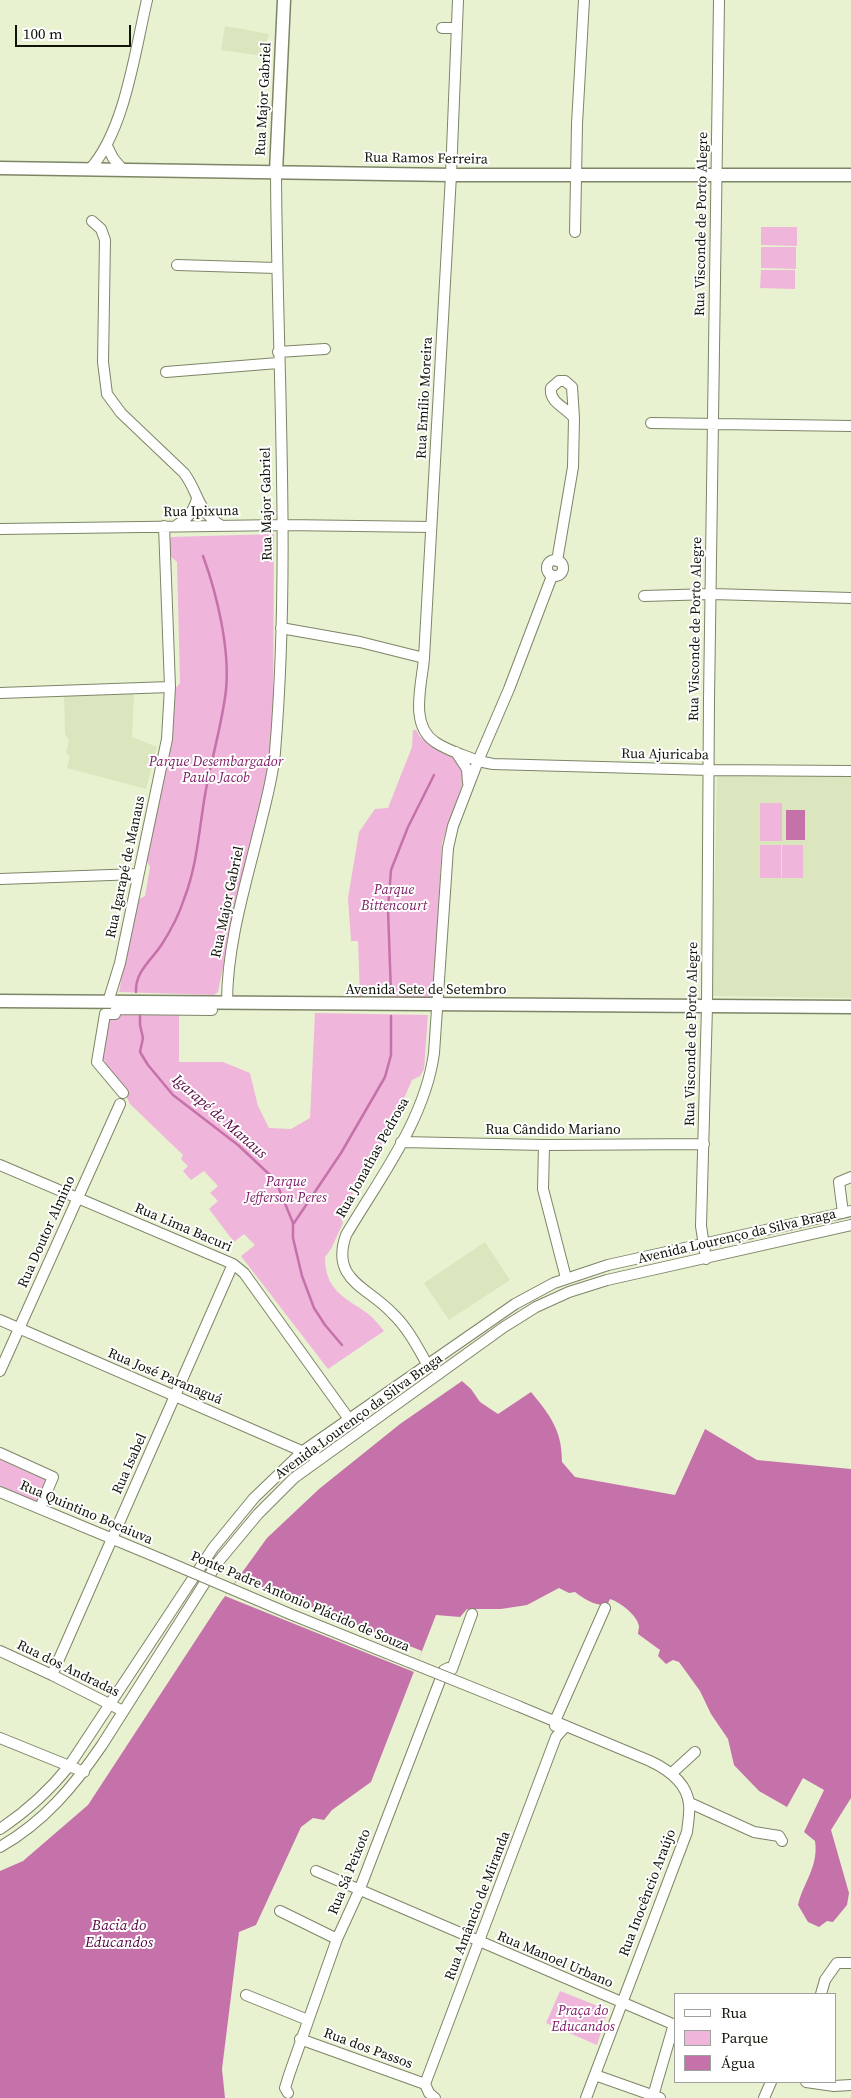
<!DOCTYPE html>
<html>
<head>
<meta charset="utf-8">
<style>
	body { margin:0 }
	#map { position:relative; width:851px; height:2098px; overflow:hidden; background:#e8f2d1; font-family:"Source Serif 4",serif }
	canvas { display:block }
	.legend { position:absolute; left:674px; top:1993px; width:162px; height:90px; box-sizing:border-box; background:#fff; border:1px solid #9fa19c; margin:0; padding:6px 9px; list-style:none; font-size:15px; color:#101308 }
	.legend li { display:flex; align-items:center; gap:10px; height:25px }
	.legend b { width:25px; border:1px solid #9fa19c }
	.scale { position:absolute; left:15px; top:25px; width:116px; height:22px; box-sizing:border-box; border:2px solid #101308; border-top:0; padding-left:6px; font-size:15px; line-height:18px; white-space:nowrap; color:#101308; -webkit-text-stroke:4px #fff; paint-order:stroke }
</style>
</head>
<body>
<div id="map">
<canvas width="851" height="2098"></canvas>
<ul class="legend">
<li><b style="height:6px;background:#fff"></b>Rua</li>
<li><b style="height:14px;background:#f0b5db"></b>Parque</li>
<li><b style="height:14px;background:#c572aa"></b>Água</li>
</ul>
<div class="scale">100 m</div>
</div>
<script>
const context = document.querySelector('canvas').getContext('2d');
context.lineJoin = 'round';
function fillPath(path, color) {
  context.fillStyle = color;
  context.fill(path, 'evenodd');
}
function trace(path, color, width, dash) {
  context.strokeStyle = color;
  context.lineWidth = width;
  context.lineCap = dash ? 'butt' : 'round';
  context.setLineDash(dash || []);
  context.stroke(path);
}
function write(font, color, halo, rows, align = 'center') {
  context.font = font + ' "Source Serif 4",serif';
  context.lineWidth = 4;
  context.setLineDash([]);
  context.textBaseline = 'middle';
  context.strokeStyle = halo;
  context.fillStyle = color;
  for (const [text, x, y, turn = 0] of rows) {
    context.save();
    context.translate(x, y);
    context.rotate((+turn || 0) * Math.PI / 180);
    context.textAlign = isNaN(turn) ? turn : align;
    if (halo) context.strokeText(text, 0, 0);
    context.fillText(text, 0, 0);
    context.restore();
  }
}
fillPath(new Path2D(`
	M 225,26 L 269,34 L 263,56 L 221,50 Z
	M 134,692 L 132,737 L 157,747 L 146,789 L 67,768 L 70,757 L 66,752 L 69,740 L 65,734 L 64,694 Z
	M 717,774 L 851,775 L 851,998 L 712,996 Z
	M 485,1242 L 510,1280 L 449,1320 L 424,1283 Z`), '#dbe6be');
fillPath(new Path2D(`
	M 761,227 L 797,227 L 797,246 L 761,245 Z
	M 761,247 L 796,247 L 796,269 L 761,268 Z
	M 761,270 L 795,270 L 795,289 L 760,288 Z
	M 274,534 L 273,724 L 268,772 L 231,928 L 218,992 L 214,995 L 119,992 L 136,901 L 145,896 L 150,867 L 146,859 L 175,689 L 180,683 L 177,562 L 170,556 L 169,541 L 171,537 Z
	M 413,730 L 416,730 L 420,737 L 456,757 L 466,773 L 442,843 L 433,999 L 360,996 L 358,941 L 351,941 L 348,898 L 359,832 L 375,809 L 388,808 L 412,747 Z
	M 760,803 L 782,803 L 782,841 L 760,841 Z
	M 760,845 L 781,845 L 781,878 L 760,878 Z
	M 782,845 L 803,845 L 803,878 L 782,878 Z
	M 118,1011 L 179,1012 L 179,1062 L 223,1062 L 250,1073 L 258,1106 L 269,1128 L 291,1129 L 310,1118 L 315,1013 L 428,1015 L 424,1069 L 420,1076 L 412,1080 L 392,1126 L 340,1216 L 343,1223 L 331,1249 L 325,1257 C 325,1290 344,1297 367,1313 C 374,1318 379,1325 384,1331 L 328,1369 L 241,1256 L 255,1245 L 244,1234 L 234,1242 L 209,1209 L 218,1201 L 210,1193 L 218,1186 L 204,1171 L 191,1180 L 183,1171 L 188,1166 L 181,1159 L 183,1155 L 130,1104 L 123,1090 L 106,1068 L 105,1061 L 99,1060 L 105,1016 Z
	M 0,1456 L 52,1478 L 41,1503 L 0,1486 Z
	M 560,1991 L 608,2010 L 597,2045 L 546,2023 Z`), '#f0b5db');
fillPath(new Path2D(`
	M 786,810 L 805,810 L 805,840 L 786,840 Z
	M 462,1381 L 471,1389 L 480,1402 L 498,1414 L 531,1392 C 551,1416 562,1431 562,1462 L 575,1477 L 675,1495 L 705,1429 L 757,1460 L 851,1469 L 851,1798 L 831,1830 L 849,1893 L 847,1905 L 833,1922 L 827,1921 L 819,1927 L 808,1922 L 798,1905 C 803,1883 819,1866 815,1841 L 804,1832 L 824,1790 L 803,1778 L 787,1807 L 759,1791 L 734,1765 L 728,1739 L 711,1714 L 700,1691 L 679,1662 L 673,1660 L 666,1664 L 658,1656 L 660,1650 L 638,1634 C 638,1631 639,1629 639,1626 C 637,1615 620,1602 610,1599 L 607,1605 C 595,1606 584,1599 575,1592 L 569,1593 L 559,1588 L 527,1605 L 501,1609 L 467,1609 L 460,1617 L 436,1615 L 371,1782 L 332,1810 L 324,1820 L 313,1818 L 301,1827 L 256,1925 L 239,1932 L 222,2069 L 225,2098 L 0,2098 L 0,1871 L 23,1861 L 88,1805 L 220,1603 L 267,1538 L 319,1489 L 400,1424 Z`), '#c572aa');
fillPath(new Path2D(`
	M 239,1578 L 422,1651 L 414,1672 L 225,1596 Z`), '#e8f2d1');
trace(new Path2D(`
	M 136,992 C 135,971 152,960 162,944 C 171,930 179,915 184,899 C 197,866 199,830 205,795 C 211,760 222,725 226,690 C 230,649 217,594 203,556
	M 391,994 L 388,909 L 391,870 L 408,827 L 434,775
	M 140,1013 L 140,1025 L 143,1038 L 140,1052 L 148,1065 L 173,1095 L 238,1145 L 270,1175 L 277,1184 L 293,1223 L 293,1238 L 302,1276 L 314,1308 L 325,1325 L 342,1345
	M 294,1223 L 341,1153 L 385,1077 L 391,1055 L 391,1016`), '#c572aa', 2.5);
const minor = new Path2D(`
	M 442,28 L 456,28
	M 107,146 L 113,158 L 123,170
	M 90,169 C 125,130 135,51 147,0
	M 92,221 L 101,229 L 105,240 L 103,362 L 107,394 L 121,413 L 184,473 C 199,493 196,509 220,525
	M 575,232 L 577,124 L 584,0
	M 177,265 L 276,268
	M 278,352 L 325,349
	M 166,372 L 278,363
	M 559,381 L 565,381 L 572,387 L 574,418 C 566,407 549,403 551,388 Z
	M 651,423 L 851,426
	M 177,525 C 188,518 193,512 197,499
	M 0,529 L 284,525 L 431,527
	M547 568a8 8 0 1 1 16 0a8 8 0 1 1-16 0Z
	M 557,561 L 573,467 L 574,418
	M 552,576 L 509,689 L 478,761 L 493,764 L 709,770 L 851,771
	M 644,596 L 712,594 L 851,598
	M 281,628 L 360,642 L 424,658
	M 0,693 L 170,687
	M 456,752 L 467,769 L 468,782
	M 0,879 L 138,874
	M 108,1002 L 120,963 L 167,739 L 170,687 L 164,526
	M 227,1003 C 227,943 246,884 260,826 C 266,801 273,777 275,752 C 291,559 277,365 276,172
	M 123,1093 L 97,1062 L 105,1014 L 115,1014 L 116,1009 L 212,1010
	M 401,1142 L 544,1145 L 704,1144
	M 544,1145 L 543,1189 L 566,1278
	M 0,1165 L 233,1264 L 244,1273 L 349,1419
	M 843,1213 L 839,1182 L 851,1177
	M 706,1259 L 701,1226 L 707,1006 L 709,699 L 719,0
	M 0,1320 L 320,1459
	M 427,1364 C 417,1346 407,1327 392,1313 C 368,1287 330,1280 346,1235 C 379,1179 425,1120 434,1053 L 448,848 L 453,826 L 478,761 C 464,755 448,751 435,742 C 409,725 422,684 424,658 L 451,175 L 458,0
	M 0,1371 L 120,1104
	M 0,1453 L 53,1477 L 40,1508
	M 0,1492 L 161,1559
	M 0,1651 L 52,1675 L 123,1711
	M 52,1675 L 233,1264
	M 518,1706 L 650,1761 C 667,1769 687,1783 689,1804 C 690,1813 688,1823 687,1832 L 586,2098
	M 555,1726 L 555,1721 L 605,1608
	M 0,1738 L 84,1772
	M 672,1773 L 695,1752
	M 690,1803 L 754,1832 L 779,1836 L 782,1841
	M 0,1829 C 27,1811 49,1791 69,1766 L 213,1548 L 254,1498 L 303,1451 L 515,1304 L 554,1283 L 608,1265 L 851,1211
	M 0,1847 C 44,1822 74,1786 102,1745 L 218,1562 L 258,1514 L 294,1478 L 504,1327 L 536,1307 L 569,1292 L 607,1280 L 851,1225
	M 316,1871 L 675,2025
	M 280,1911 L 337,1939
	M 821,1994 L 825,1980 L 837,1963 L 851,1963
	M 246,1995 L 308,2020
	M 300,2039 L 425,2084
	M 595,2075 L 660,2098
	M 806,2082 L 834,2086 L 851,2085
	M 425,2084 L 556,1737 L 566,1726
	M 425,2084 L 429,2093 L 435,2098
	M 288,2093 L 285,2088 L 289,2075 L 337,1939 L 359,1891 L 444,1670 L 448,1668 L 452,1669 L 472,1614
	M 653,2096 L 674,2024
	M 764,2098 L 771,2082`);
const major = new Path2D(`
	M 0,168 L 451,175 L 851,175
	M 276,172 L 284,0
	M 0,1001 L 851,1007`);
trace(minor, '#7d8567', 12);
trace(major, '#7d8567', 15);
trace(minor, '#fff', 10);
trace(major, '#fff', 12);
const minorBridge = new Path2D(`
	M 161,1559 L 290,1614 L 518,1706`);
trace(minorBridge, '#7d8567', 12, []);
trace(minorBridge, '#fff', 10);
write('14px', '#101308', '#fff', [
	["Rua Major Gabriel",264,99,-87],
	["Rua Ramos Ferreira",426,159,1],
	["Rua Visconde de Porto Alegre",702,224,-89],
	["Rua Emílio Moreira",425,398,-87],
	["Rua Major Gabriel",267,504,-91],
	["Rua Ipixuna",201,512,-1],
	["Rua Visconde de Porto Alegre",696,629,-89],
	["Rua Ajuricaba",665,755,1],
	["Rua Igarapé de Manaus",126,867,-78],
	["Rua Major Gabriel",228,902,-78],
	["Avenida Sete de Setembro",426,990],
	["Rua Visconde de Porto Alegre",692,1034,-89],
	["Rua Cândido Mariano",553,1130],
	["Rua Jonathas Pedrosa",373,1158,-61],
	["Rua Lima Bacuri",183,1228,23],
	["Rua Doutor Almino",47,1232,-66],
	["Avenida Lourenço da Silva Braga",737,1237,-13],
	["Rua José Paranaguá",165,1377,23],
	["Avenida Lourenço da Silva Braga",359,1417,-36],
	["Rua Isabel",130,1464,-66],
	["Rua Quintino Bocaiuva",86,1513,23],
	["Ponte Padre Antonio Plácido de Souza",300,1602,23],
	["Rua dos Andradas",68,1669,26],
	["Rua Sá Peixoto",350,1872,-68],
	["Rua Inocêncio Araújo",648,1893,-69],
	["Rua Amâncio de Miranda",478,1906,-69],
	["Rua Manoel Urbano",555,1960,23],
	["Rua dos Passos",368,2049,20]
]);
write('italic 14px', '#7c1763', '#fff', [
	["Parque Desembargador",216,762],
	["Paulo Jacob",216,778],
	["Parque",394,890],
	["Bittencourt",394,906],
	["Parque",286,1182],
	["Jefferson Peres",286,1198],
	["Praça do",583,2011],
	["Educandos",583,2027]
]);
write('italic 15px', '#560844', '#fff', [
	["Igarapé de Manaus",219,1117,41],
	["Bacia do",119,1926],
	["Educandos",119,1943]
]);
</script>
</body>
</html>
